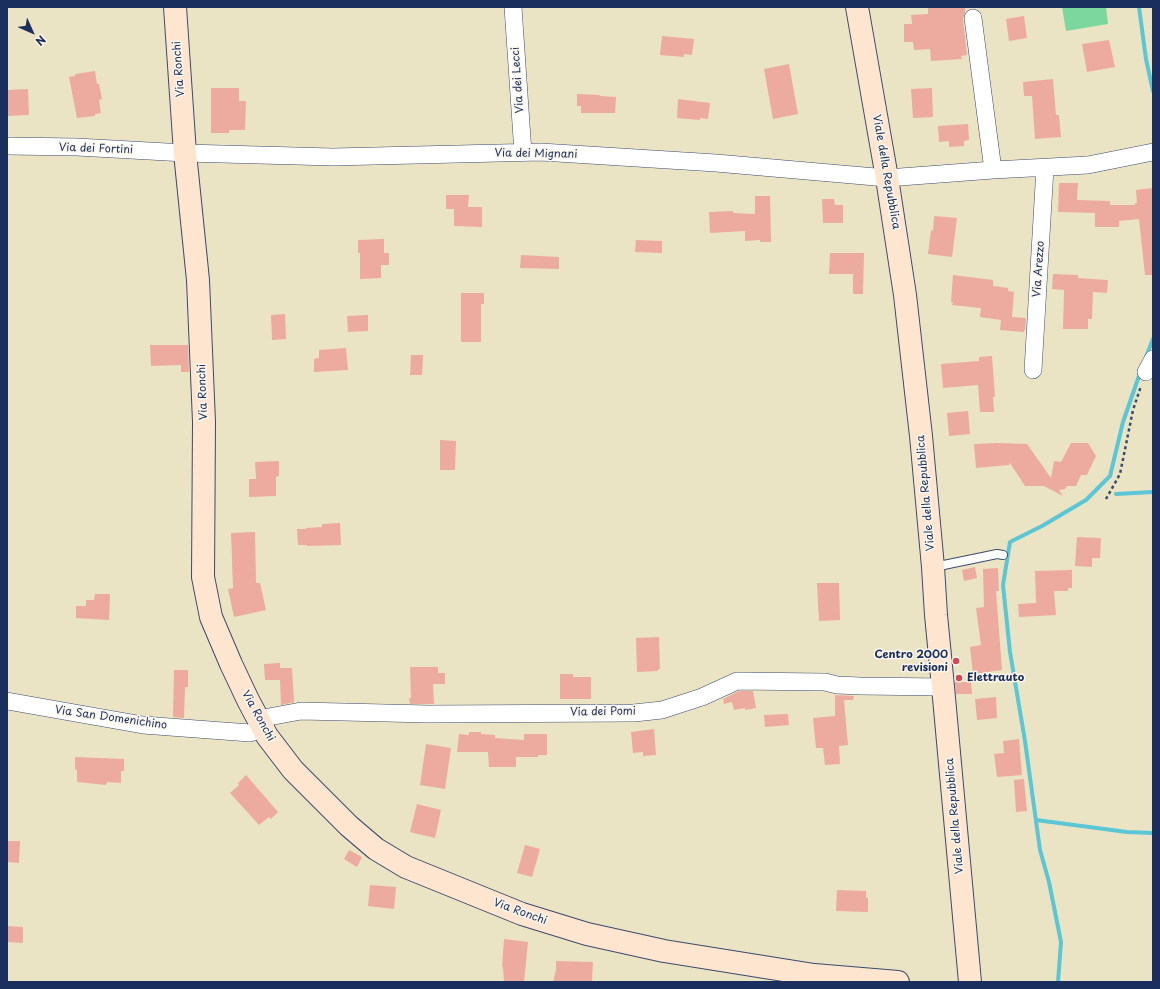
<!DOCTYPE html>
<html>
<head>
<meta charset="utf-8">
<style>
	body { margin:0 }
	#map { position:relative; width:1160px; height:989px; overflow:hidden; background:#ebe4c4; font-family:"Playpen Sans",sans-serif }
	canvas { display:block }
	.frame { position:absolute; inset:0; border:8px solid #1b2f5e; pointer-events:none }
	.north { position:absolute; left:12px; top:12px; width:40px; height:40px; -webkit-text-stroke:3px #fbf7ec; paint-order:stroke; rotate:135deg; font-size:11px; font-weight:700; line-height:16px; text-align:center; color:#1b2f5e }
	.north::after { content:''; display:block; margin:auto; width:14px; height:18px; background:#1b2f5e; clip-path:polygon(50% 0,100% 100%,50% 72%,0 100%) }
</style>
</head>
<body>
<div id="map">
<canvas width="1160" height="989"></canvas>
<div class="frame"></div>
<div class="north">N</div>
</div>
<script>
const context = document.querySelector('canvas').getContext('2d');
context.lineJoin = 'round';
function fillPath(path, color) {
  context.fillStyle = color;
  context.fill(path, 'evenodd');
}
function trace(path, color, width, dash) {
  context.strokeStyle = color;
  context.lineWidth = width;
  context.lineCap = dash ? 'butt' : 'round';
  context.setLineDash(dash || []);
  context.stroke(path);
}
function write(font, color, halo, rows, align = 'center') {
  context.font = font + ' "Playpen Sans",sans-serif';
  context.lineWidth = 3;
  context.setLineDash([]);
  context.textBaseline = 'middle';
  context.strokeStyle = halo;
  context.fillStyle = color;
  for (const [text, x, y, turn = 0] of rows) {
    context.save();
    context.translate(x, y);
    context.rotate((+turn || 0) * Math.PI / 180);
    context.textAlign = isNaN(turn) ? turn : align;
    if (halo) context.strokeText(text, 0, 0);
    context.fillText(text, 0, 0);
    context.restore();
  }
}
fillPath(new Path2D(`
	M 1062,7 L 1106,7 L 1108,24 L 1066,31 Z`), '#7cd79e');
trace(new Path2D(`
	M 1139,7 L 1146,59 L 1153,91
	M 1146,357 L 1153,339
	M 1116,494 L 1153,492
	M 1036,820 L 1127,832 L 1153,833
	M 1058,982 L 1061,942 L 1049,882 L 1040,850 L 1025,741 L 1010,652 L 1003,585 L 1010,542 L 1042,526 L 1086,500 L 1110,476 L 1123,422 L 1140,373`), '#5bc6d5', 4);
fillPath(new Path2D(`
	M 928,7 L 965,7 L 965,13 L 963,19 L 967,55 L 961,56 L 962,59 L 931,61 L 930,49 L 914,50 L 913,42 L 904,42 L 904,24 L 912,24 L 911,15 L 928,14 Z
	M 1024,16 L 1027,38 L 1009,41 L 1006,19 Z
	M 662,36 L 694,39 L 692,55 L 684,54 L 684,57 L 660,55 Z
	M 1109,40 L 1115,67 L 1087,72 L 1082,44 Z
	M 789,64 L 798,114 L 773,119 L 764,69 Z
	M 95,71 L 97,84 L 99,84 L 102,99 L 99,100 L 101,113 L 95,114 L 95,116 L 77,118 L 69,77 L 75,76 L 75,74 Z
	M 1053,79 L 1056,115 L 1059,115 L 1061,137 L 1035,139 L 1032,96 L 1024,96 L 1023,82 Z
	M 211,88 L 239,88 L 239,101 L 246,101 L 245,130 L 229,130 L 229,133 L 211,133 Z
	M 932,88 L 933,117 L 913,118 L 911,89 Z
	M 28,89 L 29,115 L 7,116 L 7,90 Z
	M 577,94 L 600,95 L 600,96 L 616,97 L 615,113 L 581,113 L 581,106 L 577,106 Z
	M 678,99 L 710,103 L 708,119 L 700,118 L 700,120 L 677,118 Z
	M 968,124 L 969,140 L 964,141 L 964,146 L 949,147 L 949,141 L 939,142 L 938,126 Z
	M 1059,183 L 1078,183 L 1077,200 L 1110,201 L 1110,205 L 1135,205 L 1135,203 L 1137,203 L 1136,190 L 1153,188 L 1153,275 L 1145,275 L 1139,219 L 1119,221 L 1119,227 L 1095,227 L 1095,213 L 1058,212 Z
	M 446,195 L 469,195 L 468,207 L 482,207 L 482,227 L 454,226 L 454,209 L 446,209 Z
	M 755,196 L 770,196 L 771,242 L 760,242 L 760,240 L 745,241 L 745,231 L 710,233 L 709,212 L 733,211 L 733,213 L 755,214 Z
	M 822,199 L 834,199 L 835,205 L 843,205 L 843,223 L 823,223 Z
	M 934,216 L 957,218 L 952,257 L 928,254 L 931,230 L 933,231 Z
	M 384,239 L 384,253 L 389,253 L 389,265 L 381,265 L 381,278 L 360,279 L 360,253 L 358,253 L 358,240 Z
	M 636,240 L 662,241 L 662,253 L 635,252 Z
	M 830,253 L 864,253 L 863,294 L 853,294 L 853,274 L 829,274 Z
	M 521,255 L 559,257 L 559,269 L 520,268 Z
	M 1053,274 L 1078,275 L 1078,278 L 1108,280 L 1107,293 L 1093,292 L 1092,319 L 1088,319 L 1088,329 L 1063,329 L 1064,290 L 1052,289 Z
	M 953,275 L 993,280 L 993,286 L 1008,288 L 1008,291 L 1014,292 L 1012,317 L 1026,318 L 1025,330 L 1024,330 L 1024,332 L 1000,330 L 1001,320 L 980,317 L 981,308 L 952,305 L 953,302 L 951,302 Z
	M 461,293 L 484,293 L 484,304 L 481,304 L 481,342 L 461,342 Z
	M 285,314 L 286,339 L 272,340 L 271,315 Z
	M 368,315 L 368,331 L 348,332 L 347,316 Z
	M 150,345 L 188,345 L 189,372 L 181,372 L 181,365 L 151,366 Z
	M 346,348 L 348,370 L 314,372 L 314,359 L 319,358 L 319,350 Z
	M 411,355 L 423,355 L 422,375 L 410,375 Z
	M 992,356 L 995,397 L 993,397 L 994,412 L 980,412 L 978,385 L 943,388 L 941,364 L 979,361 L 979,357 Z
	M 968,411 L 970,434 L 949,436 L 947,413 Z
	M 440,440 L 456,441 L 455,470 L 440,470 Z
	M 998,443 L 1027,444 L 1051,478 L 1054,461 L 1061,462 L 1071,443 L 1088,443 L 1096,456 L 1087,475 L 1081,475 L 1076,486 L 1067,486 L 1065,489 L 1059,490 L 1063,496 L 1044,486 L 1025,486 L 1010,463 L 1009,465 L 976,468 L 974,444 Z
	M 279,461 L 279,476 L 276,477 L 276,496 L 249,497 L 249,479 L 256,479 L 255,462 Z
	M 340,523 L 341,545 L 307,546 L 307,545 L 298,545 L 297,529 L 306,529 L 306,528 L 322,527 L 322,524 Z
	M 255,532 L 256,583 L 260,583 L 266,610 L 234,617 L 228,589 L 233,588 L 231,533 Z
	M 1077,537 L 1101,538 L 1100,558 L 1092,558 L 1092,567 L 1075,566 Z
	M 975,567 L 977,578 L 964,581 L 962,570 Z
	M 998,568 L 999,591 L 996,591 L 1002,670 L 973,674 L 970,647 L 981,645 L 976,608 L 984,607 L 983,569 Z
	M 1072,570 L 1072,588 L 1068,588 L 1068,591 L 1054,591 L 1056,615 L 1019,617 L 1018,604 L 1036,603 L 1035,571 Z
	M 817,583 L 839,583 L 840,620 L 819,621 Z
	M 95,594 L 110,594 L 109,620 L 76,618 L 76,606 L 86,606 L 86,600 L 94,600 Z
	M 659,637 L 660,669 L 658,669 L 658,671 L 637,672 L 636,638 Z
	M 280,663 L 280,668 L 292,668 L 294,702 L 281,705 L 280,680 L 265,680 L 264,664 Z
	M 410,667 L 438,667 L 438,673 L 445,673 L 445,684 L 433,684 L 434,704 L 410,704 L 409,698 L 411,698 Z
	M 174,670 L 188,670 L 188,687 L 185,687 L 184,718 L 173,717 Z
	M 560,674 L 573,674 L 573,677 L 591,677 L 591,699 L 560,699 Z
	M 955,682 L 971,682 L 972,694 L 956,694 Z
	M 739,691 L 753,691 L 756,708 L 745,710 L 745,708 L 734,710 L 732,702 L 724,704 L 723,699 Z
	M 835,695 L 854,696 L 853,700 L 844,700 L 848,745 L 839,746 L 840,764 L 825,765 L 823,748 L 816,748 L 813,718 L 835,716 Z
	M 996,697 L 997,718 L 977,720 L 975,699 Z
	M 788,714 L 789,725 L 765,727 L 764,715 Z
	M 654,729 L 656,755 L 643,756 L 643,752 L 633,753 L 631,732 Z
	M 469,732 L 481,732 L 481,734 L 495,735 L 495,738 L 524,740 L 524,734 L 547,734 L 547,755 L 538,755 L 538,757 L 516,757 L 516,767 L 489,767 L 488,752 L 457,752 L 459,734 L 469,735 Z
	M 1019,739 L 1022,775 L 997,777 L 994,754 L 1004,753 L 1003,741 Z
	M 426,744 L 451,748 L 445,789 L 420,785 Z
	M 75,757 L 124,759 L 124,771 L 121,771 L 121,783 L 107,782 L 106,785 L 77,782 L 77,770 L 75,769 Z
	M 246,775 L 278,812 L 271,819 L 269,817 L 259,825 L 230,793 L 239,785 L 238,783 Z
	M 1024,779 L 1027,811 L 1016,812 L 1014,780 Z
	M 417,804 L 441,810 L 435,838 L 410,832 Z
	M 7,841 L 20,841 L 19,863 L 7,862 Z
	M 525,845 L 540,849 L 532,877 L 517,873 Z
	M 349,850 L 362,857 L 357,867 L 344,859 Z
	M 370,885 L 396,887 L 394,909 L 368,906 Z
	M 837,890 L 866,891 L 866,898 L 868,898 L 868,912 L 836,911 Z
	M 7,926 L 23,927 L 23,943 L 7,942 Z
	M 504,939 L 528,942 L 524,982 L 504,982 L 503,967 L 502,967 Z
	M 556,961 L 593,962 L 592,981 L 576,981 L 576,982 L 553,982 L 556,970 Z`), '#edaa9e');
const lane = new Path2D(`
	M 934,567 L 997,554 L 1003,555`);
const street = new Path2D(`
	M 513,7 L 523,153
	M 973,18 L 993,170
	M 7,146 L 77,147 L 185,153 L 333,157 L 541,152 L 716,163 L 887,178 L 993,170 L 1088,165 L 1153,152
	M 1033,370 L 1045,168
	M 1146,372 L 1153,359
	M 7,701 L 143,725 L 250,733 L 263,729
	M 258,719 L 301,711 L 428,714 L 634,713 L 662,710 L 702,697 L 737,681 L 825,682 L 837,685 L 860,686 L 943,687`);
const secondary = new Path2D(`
	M 175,7 L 185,153 L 198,280 L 204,422 L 203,577 L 211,617 L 231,664 L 248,700 L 267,736 L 293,770 L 349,826 L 376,849 L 406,867 L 522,914 L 587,934 L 664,951 L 814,975 L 898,982
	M 857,7 L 887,178 L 905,295 L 921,436 L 933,567 L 936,615 L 943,687 L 970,982`);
trace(lane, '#3a4a6d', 10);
trace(street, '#3a4a6d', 18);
trace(secondary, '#3a4a6d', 24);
trace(new Path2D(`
	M 1106,499 L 1120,474 L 1133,410 L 1141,386`), '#3a4a6d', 2.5, [3, 3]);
trace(lane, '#fff', 8);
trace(street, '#fff', 17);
trace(secondary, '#fde5d0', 22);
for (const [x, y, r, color] of [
	[956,661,4,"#d1495b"],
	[959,678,4,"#d1495b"]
]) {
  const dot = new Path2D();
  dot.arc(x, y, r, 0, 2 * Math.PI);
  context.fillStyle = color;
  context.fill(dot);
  trace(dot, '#fbf7ec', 1.5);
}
write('11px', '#1b2f5e', '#fbf7ec', [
	["Via Ronchi",179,69,-94],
	["Via dei Lecci",518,80,-94],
	["Via dei Fortini",96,149,2],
	["Via dei Mignani",536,154,1],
	["Viale della Repubblica",886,172,80],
	["Via Arezzo",1039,269,-86],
	["Via Ronchi",203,392,-92],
	["Viale della Repubblica",926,493,-95],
	["Via dei Pomi",603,712,-1],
	["Via Ronchi",258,716,61],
	["Via San Domenichino",111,718,8],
	["Viale della Repubblica",955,816,-95],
	["Via Ronchi",520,912,20]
]);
write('bold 11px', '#1b2f5e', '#fbf7ec', [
	["Centro 2000",948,655],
	["revisioni",948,668],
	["Elettrauto",967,678,"left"]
], 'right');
</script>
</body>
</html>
